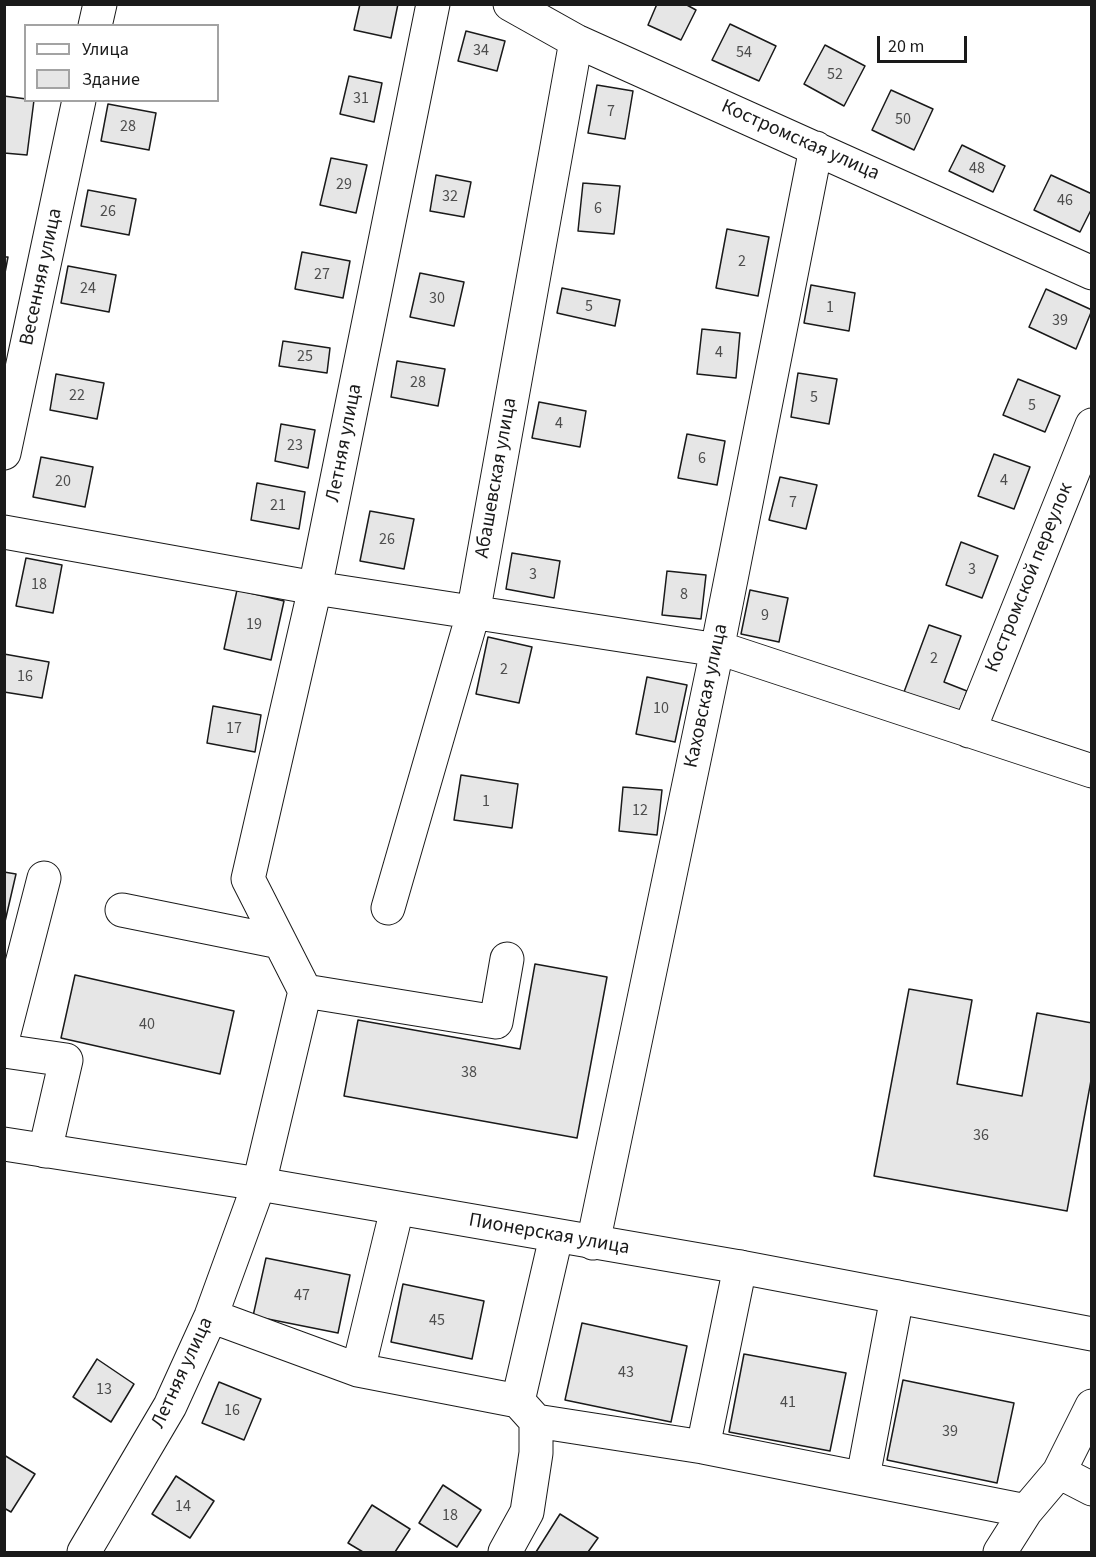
<!DOCTYPE html>
<meta charset="utf-8">
<style>
body{margin:0}
#map{position:relative;width:1096px;height:1557px;overflow:hidden;background:#fff;font-family:"Source Sans 3",sans-serif}
canvas{display:block}
.frame{position:absolute;inset:0;border:6px solid #1a1a1a;pointer-events:none}
.legend{position:absolute;left:24px;top:24px;width:195px;height:78px;box-sizing:border-box;background:#fff;border:2px solid #a3a3a3;margin:0;padding:8px 10px;list-style:none;font-size:18px;color:#1a1a1a}
.legend li{display:flex;align-items:center;gap:12px;height:30px}
.legend b{width:30px;border:2px solid #a3a3a3}
.scale{position:absolute;left:877px;top:36px;width:90px;height:27px;box-sizing:border-box;border:3px solid #1a1a1a;border-top:0;padding-left:8px;font-size:18px;line-height:21px;white-space:nowrap;color:#1a1a1a;-webkit-text-stroke:4px #fff;paint-order:stroke}
</style>
<div id="map">
<canvas width="1096" height="1557"></canvas>
<div class="frame"></div>
<ul class="legend">
<li><b style="height:8px;background:#fff"></b>Улица</li>
<li><b style="height:16px;background:#e6e6e6"></b>Здание</li>
</ul>
<div class="scale">20 m</div>
</div>
<script>
const ctx = document.querySelector('canvas').getContext('2d');
ctx.lineJoin = 'round';
function fillPath(path, color) {
  ctx.fillStyle = color;
  ctx.fill(path, 'evenodd');
}
function toPath(rows) {
  const path = new Path2D();
  for (const r of rows) {
    path.moveTo(r[0], r[1]);
    for (let i = 2; i < r.length; i += 2) path.lineTo(r[i], r[i + 1]);
  }
  return path;
}
function trace(path, color, width, dash) {
  ctx.strokeStyle = color;
  ctx.lineWidth = width;
  ctx.lineCap = dash ? 'butt' : 'round';
  ctx.setLineDash(dash || []);
  ctx.stroke(path);
}
function drawText(font, color, halo, rows, align = 'center') {
  ctx.font = font + ' "Source Sans 3",sans-serif';
  ctx.lineWidth = 4.5;
  ctx.setLineDash([]);
  ctx.textBaseline = 'middle';
  ctx.strokeStyle = halo;
  ctx.fillStyle = color;
  for (const [text, x, y, turn = 0] of rows) {
    ctx.save();
    ctx.translate(x, y);
    ctx.rotate((+turn || 0) * Math.PI / 180);
    ctx.textAlign = isNaN(turn) ? turn : align;
    if (halo) ctx.strokeText(text, 0, 0);
    ctx.fillText(text, 0, 0);
    ctx.restore();
  }
}
const building = toPath([
 [360,4,398,4,391,38,354,30,360,4],
 [657,4,685,4,696,10,681,40,648,25,657,4],
 [730,24,776,46,759,81,712,60,730,24],
 [466,31,505,41,497,71,458,61,466,31],
 [825,45,865,66,844,106,804,84,825,45],
 [349,76,382,83,374,122,340,114,349,76],
 [597,85,633,91,625,139,588,133,597,85],
 [891,90,933,109,914,150,872,130,891,90],
 [4,96,34,100,27,155,4,153,4,96],
 [108,104,156,113,149,150,101,141,108,104],
 [962,145,1005,166,993,192,949,171,962,145],
 [331,158,367,165,356,213,320,205,331,158],
 [436,175,471,182,464,217,430,211,436,175],
 [1051,175,1092,194,1092,208,1080,232,1034,210,1051,175],
 [583,183,620,186,614,234,578,231,583,183],
 [88,190,136,199,129,235,81,226,88,190],
 [727,229,769,237,758,296,716,288,727,229],
 [302,252,350,261,343,298,295,289,302,252],
 [4,257,8,257,4,278,4,257],
 [68,266,116,275,109,312,61,303,68,266],
 [420,273,464,282,454,326,410,317,420,273],
 [811,285,855,293,849,331,804,323,811,285],
 [562,288,620,300,615,326,557,313,562,288],
 [1046,289,1092,310,1076,349,1029,327,1046,289],
 [702,329,740,333,736,378,697,374,702,329],
 [283,341,330,348,327,373,279,366,283,341],
 [397,361,445,369,438,406,391,397,397,361],
 [798,373,837,379,829,424,791,417,798,373],
 [56,374,104,383,97,419,50,410,56,374],
 [1018,379,1060,396,1045,432,1003,415,1018,379],
 [539,402,586,411,580,447,532,438,539,402],
 [281,424,315,430,308,468,275,461,281,424],
 [687,434,725,441,717,485,678,478,687,434],
 [994,454,1030,467,1014,509,978,496,994,454],
 [41,457,93,467,85,507,33,497,41,457],
 [780,477,817,485,806,529,769,520,780,477],
 [257,483,305,492,299,529,251,520,257,483],
 [370,511,414,519,404,569,360,561,370,511],
 [961,542,998,556,982,598,946,585,961,542],
 [512,553,560,561,554,598,506,589,512,553],
 [26,558,62,565,53,613,16,606,26,558],
 [667,571,706,575,701,619,662,615,667,571],
 [237,590,284,601,271,660,224,649,237,590],
 [750,590,788,598,779,642,741,634,750,590],
 [929,625,961,636,944,682,967,691,959,712,904,692,929,625],
 [488,637,532,647,519,703,476,694,488,637],
 [4,654,49,662,42,698,4,692,4,654],
 [647,677,687,685,675,742,636,734,647,677],
 [213,706,261,715,255,752,207,743,213,706],
 [461,775,518,784,512,828,454,820,461,775],
 [623,787,662,790,657,835,619,831,623,787],
 [4,872,16,874,4,926,4,872],
 [535,964,607,977,577,1138,344,1096,358,1020,520,1049,535,964],
 [75,975,234,1011,220,1074,61,1038,75,975],
 [909,989,972,1000,957,1084,1022,1096,1037,1013,1092,1023,1092,1075,1067,1211,874,1176,909,989],
 [266,1258,350,1275,338,1333,253,1316,266,1258],
 [403,1284,484,1301,472,1359,391,1342,403,1284],
 [582,1323,687,1346,671,1422,565,1400,582,1323],
 [744,1354,846,1373,830,1451,729,1432,744,1354],
 [97,1359,134,1384,111,1422,73,1397,97,1359],
 [903,1380,1014,1403,997,1483,887,1460,903,1380],
 [219,1382,261,1399,244,1440,202,1423,219,1382],
 [4,1455,35,1474,11,1512,4,1508,4,1455],
 [176,1476,214,1501,190,1538,152,1514,176,1476],
 [443,1485,481,1510,457,1547,419,1523,443,1485],
 [372,1505,410,1529,395,1552,363,1552,348,1543,372,1505],
 [560,1514,598,1538,588,1552,536,1552,560,1514]
]);
const minor = toPath([
 [510,4,576,41,1092,273],
 [95,26,100,4],
 [4,453,79,100],
 [4,532,315,588,731,652,1092,771],
 [969,731,1092,425],
 [388,908,473,614,576,41],
 [122,910,280,942],
 [305,991,496,1022,507,959],
 [4,1033,44,878],
 [4,1051,66,1060,45,1151],
 [593,1243,717,650,816,148],
 [211,1316,358,1370,518,1401],
 [358,1370,397,1209],
 [536,1421,703,1447,1026,1511],
 [703,1447,740,1267],
 [1059,1472,1092,1489],
 [863,1477,897,1297],
 [84,1552,170,1406,211,1316,259,1184,305,991,248,879,315,588,433,4],
 [505,1552,527,1512,536,1453,536,1421,518,1401,556,1237],
 [1000,1552,1026,1511,1059,1472,1092,1406]
]);
const major = toPath([
 [4,1144,259,1184,740,1267,1092,1334]
]);
const numberNames = [
 ["34",481,51],
 ["54",744,53],
 ["52",835,75],
 ["31",361,99],
 ["7",611,112],
 ["50",903,120],
 ["28",128,127],
 ["48",977,169],
 ["29",344,185],
 ["32",450,197],
 ["46",1065,201],
 ["6",598,209],
 ["26",108,212],
 ["2",742,262],
 ["27",322,275],
 ["24",88,289],
 ["30",437,299],
 ["5",589,307],
 ["1",830,308],
 ["39",1060,321],
 ["4",719,353],
 ["25",305,357],
 ["28",418,383],
 ["22",77,396],
 ["5",814,398],
 ["5",1032,406],
 ["4",559,424],
 ["23",295,446],
 ["6",702,459],
 ["4",1004,481],
 ["20",63,482],
 ["7",793,503],
 ["21",278,506],
 ["26",387,540],
 ["3",972,570],
 ["3",533,575],
 ["18",39,585],
 ["8",684,595],
 ["9",765,616],
 ["19",254,625],
 ["2",934,659],
 ["2",504,670],
 ["16",25,677],
 ["10",661,709],
 ["17",234,729],
 ["1",486,802],
 ["12",640,811],
 ["40",147,1025],
 ["38",469,1073],
 ["36",981,1136],
 ["47",302,1296],
 ["45",437,1321],
 ["43",626,1373],
 ["13",104,1390],
 ["41",788,1403],
 ["16",232,1411],
 ["39",950,1432],
 ["14",183,1507],
 ["18",450,1516]
];
const streetNames = [
 ["Костромская улица",800,141,24],
 ["Весенняя улица",42,277,-78],
 ["Летняя улица",345,443,-79],
 ["Абашевская улица",497,478,-80],
 ["Костромской переулок",1030,578,-68],
 ["Каховская улица",707,696,-78],
 ["Пионерская улица",549,1235,10],
 ["Летняя улица",183,1373,-65]
];
fillPath(building, '#e6e6e6');
trace(building, '#1a1a1a', 1.5);
trace(minor, '#1a1a1a', 35);
trace(major, '#1a1a1a', 35);
trace(minor, '#fff', 33);
trace(major, '#fff', 33);
drawText('16px', '#4d4d4d', null, numberNames);
drawText('20px', '#1a1a1a', '#fff', streetNames);
</script>
